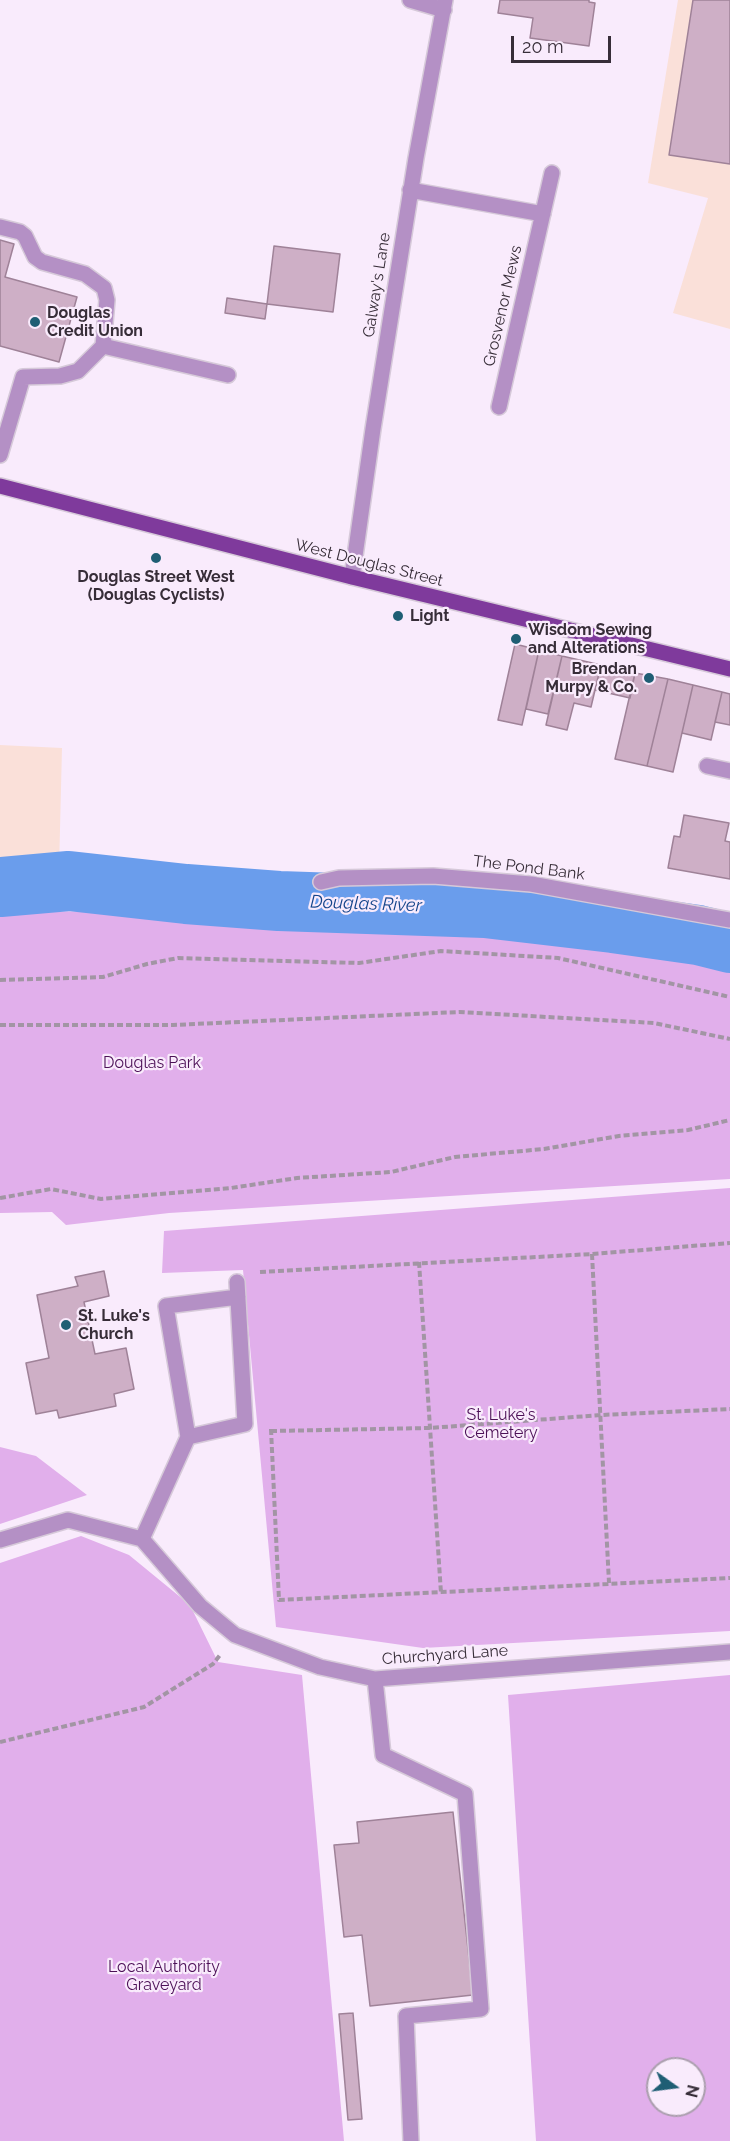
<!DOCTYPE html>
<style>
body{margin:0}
#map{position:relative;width:730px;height:2141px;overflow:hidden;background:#f9ebfc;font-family:Raleway,sans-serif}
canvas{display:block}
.north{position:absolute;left:646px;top:2057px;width:60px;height:60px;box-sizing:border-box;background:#f9ebfc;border:2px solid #ab9fae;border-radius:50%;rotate:104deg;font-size:16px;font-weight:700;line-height:24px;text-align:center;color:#372d38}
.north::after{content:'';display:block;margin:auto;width:21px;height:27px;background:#1f5e74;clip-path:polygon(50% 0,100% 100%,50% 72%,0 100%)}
.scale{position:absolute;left:511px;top:36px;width:100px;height:27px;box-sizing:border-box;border:3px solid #372d38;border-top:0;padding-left:8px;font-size:18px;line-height:21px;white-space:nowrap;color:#372d38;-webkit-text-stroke:4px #f9ebfc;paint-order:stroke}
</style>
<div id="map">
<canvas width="730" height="2141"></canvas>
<div class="north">N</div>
<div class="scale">20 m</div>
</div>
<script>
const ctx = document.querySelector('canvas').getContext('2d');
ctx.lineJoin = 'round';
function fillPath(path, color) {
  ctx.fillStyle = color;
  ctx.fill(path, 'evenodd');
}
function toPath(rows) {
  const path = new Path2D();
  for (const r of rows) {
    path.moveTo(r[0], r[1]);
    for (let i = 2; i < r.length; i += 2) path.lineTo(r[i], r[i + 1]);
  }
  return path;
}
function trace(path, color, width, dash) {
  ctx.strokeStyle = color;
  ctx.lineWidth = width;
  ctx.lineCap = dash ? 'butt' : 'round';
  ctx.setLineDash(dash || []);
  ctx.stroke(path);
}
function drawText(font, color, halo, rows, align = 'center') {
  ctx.font = font + ' Raleway,sans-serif';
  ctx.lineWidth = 4.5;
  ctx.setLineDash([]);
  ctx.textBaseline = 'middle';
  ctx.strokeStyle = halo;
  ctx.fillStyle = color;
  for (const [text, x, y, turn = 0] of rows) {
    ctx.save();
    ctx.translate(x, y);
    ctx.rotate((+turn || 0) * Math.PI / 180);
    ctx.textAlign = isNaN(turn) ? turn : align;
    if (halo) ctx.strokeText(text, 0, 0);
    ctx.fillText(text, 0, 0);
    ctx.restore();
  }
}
const commercial = toPath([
 [678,0,730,0,730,329,673,313,708,198,648,183],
 [0,745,62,748,59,870,35,879,0,880]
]);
const green = toPath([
 [0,911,548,914,730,939,730,1179,169,1213,66,1225,52,1212,0,1213],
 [730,1188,730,1631,423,1648,276,1627,243,1270,162,1273,164,1231],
 [0,1447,36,1456,87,1495,0,1524],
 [81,1536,129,1555,190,1605,218,1662,302,1675,344,2141,0,2141,0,1563],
 [730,1675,730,2141,536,2141,508,1695],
 [658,2069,694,2069,694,2105,658,2105]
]);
const river = toPath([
 [0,887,69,881,186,894,279,901,485,908,613,923,698,935,730,943]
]);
const building = toPath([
 [500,0,589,0,589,2,595,3,589,46,530,38,533,18,498,13,500,0],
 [693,0,730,0,730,164,669,155,693,0],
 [0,240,14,244,5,277,77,297,59,362,0,346,0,240],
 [274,246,340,254,333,312,267,304,274,246],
 [227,298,267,304,265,319,225,313,227,298],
 [515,644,539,650,522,725,498,720,515,644],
 [539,650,562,656,548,714,526,709,539,650],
 [562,656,601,665,591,707,574,703,567,730,546,725,562,656],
 [601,665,635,673,630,698,595,690,601,665],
 [635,673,668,679,647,766,615,759,635,673],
 [668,679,693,685,673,772,647,766,668,679],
 [693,685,722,692,711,740,682,733,693,685],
 [722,692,730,694,730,725,715,722,722,692],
 [684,815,729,823,725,841,730,842,730,879,668,868,674,836,680,837,684,815],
 [104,1271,109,1296,84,1302,95,1354,126,1348,134,1389,114,1394,116,1406,59,1418,57,1410,36,1414,26,1363,49,1358,37,1295,78,1286,75,1277,104,1271],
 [453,1812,473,1995,370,2006,362,1935,344,1937,334,1845,359,1843,357,1822,453,1812],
 [353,2013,362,2119,348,2120,339,2014,353,2013]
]);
const path = toPath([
 [0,980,103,977,147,964,178,958,359,963,441,951,558,958,730,997],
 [0,1025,173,1025,459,1012,654,1023,730,1039],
 [0,1198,51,1189,101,1199,231,1188,297,1178,391,1172,455,1157,544,1149,619,1136,688,1130,730,1120],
 [592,1254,609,1583],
 [419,1262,441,1593],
 [260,1272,592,1254,730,1243],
 [271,1429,279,1600,730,1578],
 [271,1431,430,1428,601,1415,730,1409],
 [0,1742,144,1707,213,1664,220,1655]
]);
const minor = toPath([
 [410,0,444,10],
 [410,190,543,214],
 [0,227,20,232,25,236,35,257,42,262,85,274,104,288,107,300,103,346],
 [499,407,552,173],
 [0,455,23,377,60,376,78,371,103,346,228,375],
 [352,577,373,429,416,158,445,0],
 [707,766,730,771],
 [321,882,339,878,433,876,531,884,730,920],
 [188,1437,166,1306,238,1297],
 [142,1539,188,1437,245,1424,237,1282],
 [0,1540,68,1520,142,1539,200,1606,235,1635,320,1667,375,1679,730,1652],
 [375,1679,383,1755,465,1794,481,2009,406,2016,411,2141]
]);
const major = toPath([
 [0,486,352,577,730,669]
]);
const markers = [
 [35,322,6,"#1f5e74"],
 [156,558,6,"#1f5e74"],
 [398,616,6,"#1f5e74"],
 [516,639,6,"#1f5e74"],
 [649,678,6,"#1f5e74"],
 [66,1325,6,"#1f5e74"]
];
const streetNames = [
 ["Galway's Lane",377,285,-81],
 ["Grosvenor Mews",503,306,-77],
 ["West Douglas Street",369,563,14],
 ["The Pond Bank",529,868,7],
 ["Churchyard Lane",445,1655,-4]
];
const poiNames = [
 ["Douglas",47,313],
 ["Credit Union",47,331],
 ["Douglas Street West",156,577,"center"],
 ["(Douglas Cyclists)",156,595,"center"],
 ["Light",410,616],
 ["Wisdom Sewing",528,630],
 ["and Alterations",528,648],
 ["Brendan",637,669,"right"],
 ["Murpy & Co.",637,687,"right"],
 ["St. Luke's",78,1316],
 ["Church",78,1334]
];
const parkNames = [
 ["Douglas Park",152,1063],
 ["St. Luke's",501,1415],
 ["Cemetery",501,1433],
 ["Local Authority",164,1967],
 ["Graveyard",164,1985]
];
const waterNames = [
 ["Douglas River",366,904,2]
];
fillPath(commercial, '#fae0d9');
fillPath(green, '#e1afeb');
trace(river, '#6a9dec', 60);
fillPath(building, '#ceafc6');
trace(building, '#9f8298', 1.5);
trace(minor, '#d6c9d9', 18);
trace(major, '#d6c9d9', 18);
trace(path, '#a295a4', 4, [6, 3]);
trace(minor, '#b490c5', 15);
trace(major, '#7f3a9c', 15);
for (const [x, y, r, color] of markers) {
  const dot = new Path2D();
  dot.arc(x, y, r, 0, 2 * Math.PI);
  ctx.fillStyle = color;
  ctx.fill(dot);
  trace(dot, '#f9ebfc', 2);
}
drawText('16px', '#372d38', '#f9ebfc', streetNames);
drawText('bold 16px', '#372d38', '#f9ebfc', poiNames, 'left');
drawText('16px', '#4c1057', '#f9ebfc', parkNames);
drawText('italic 18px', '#15458b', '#f9ebfc', waterNames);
</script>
